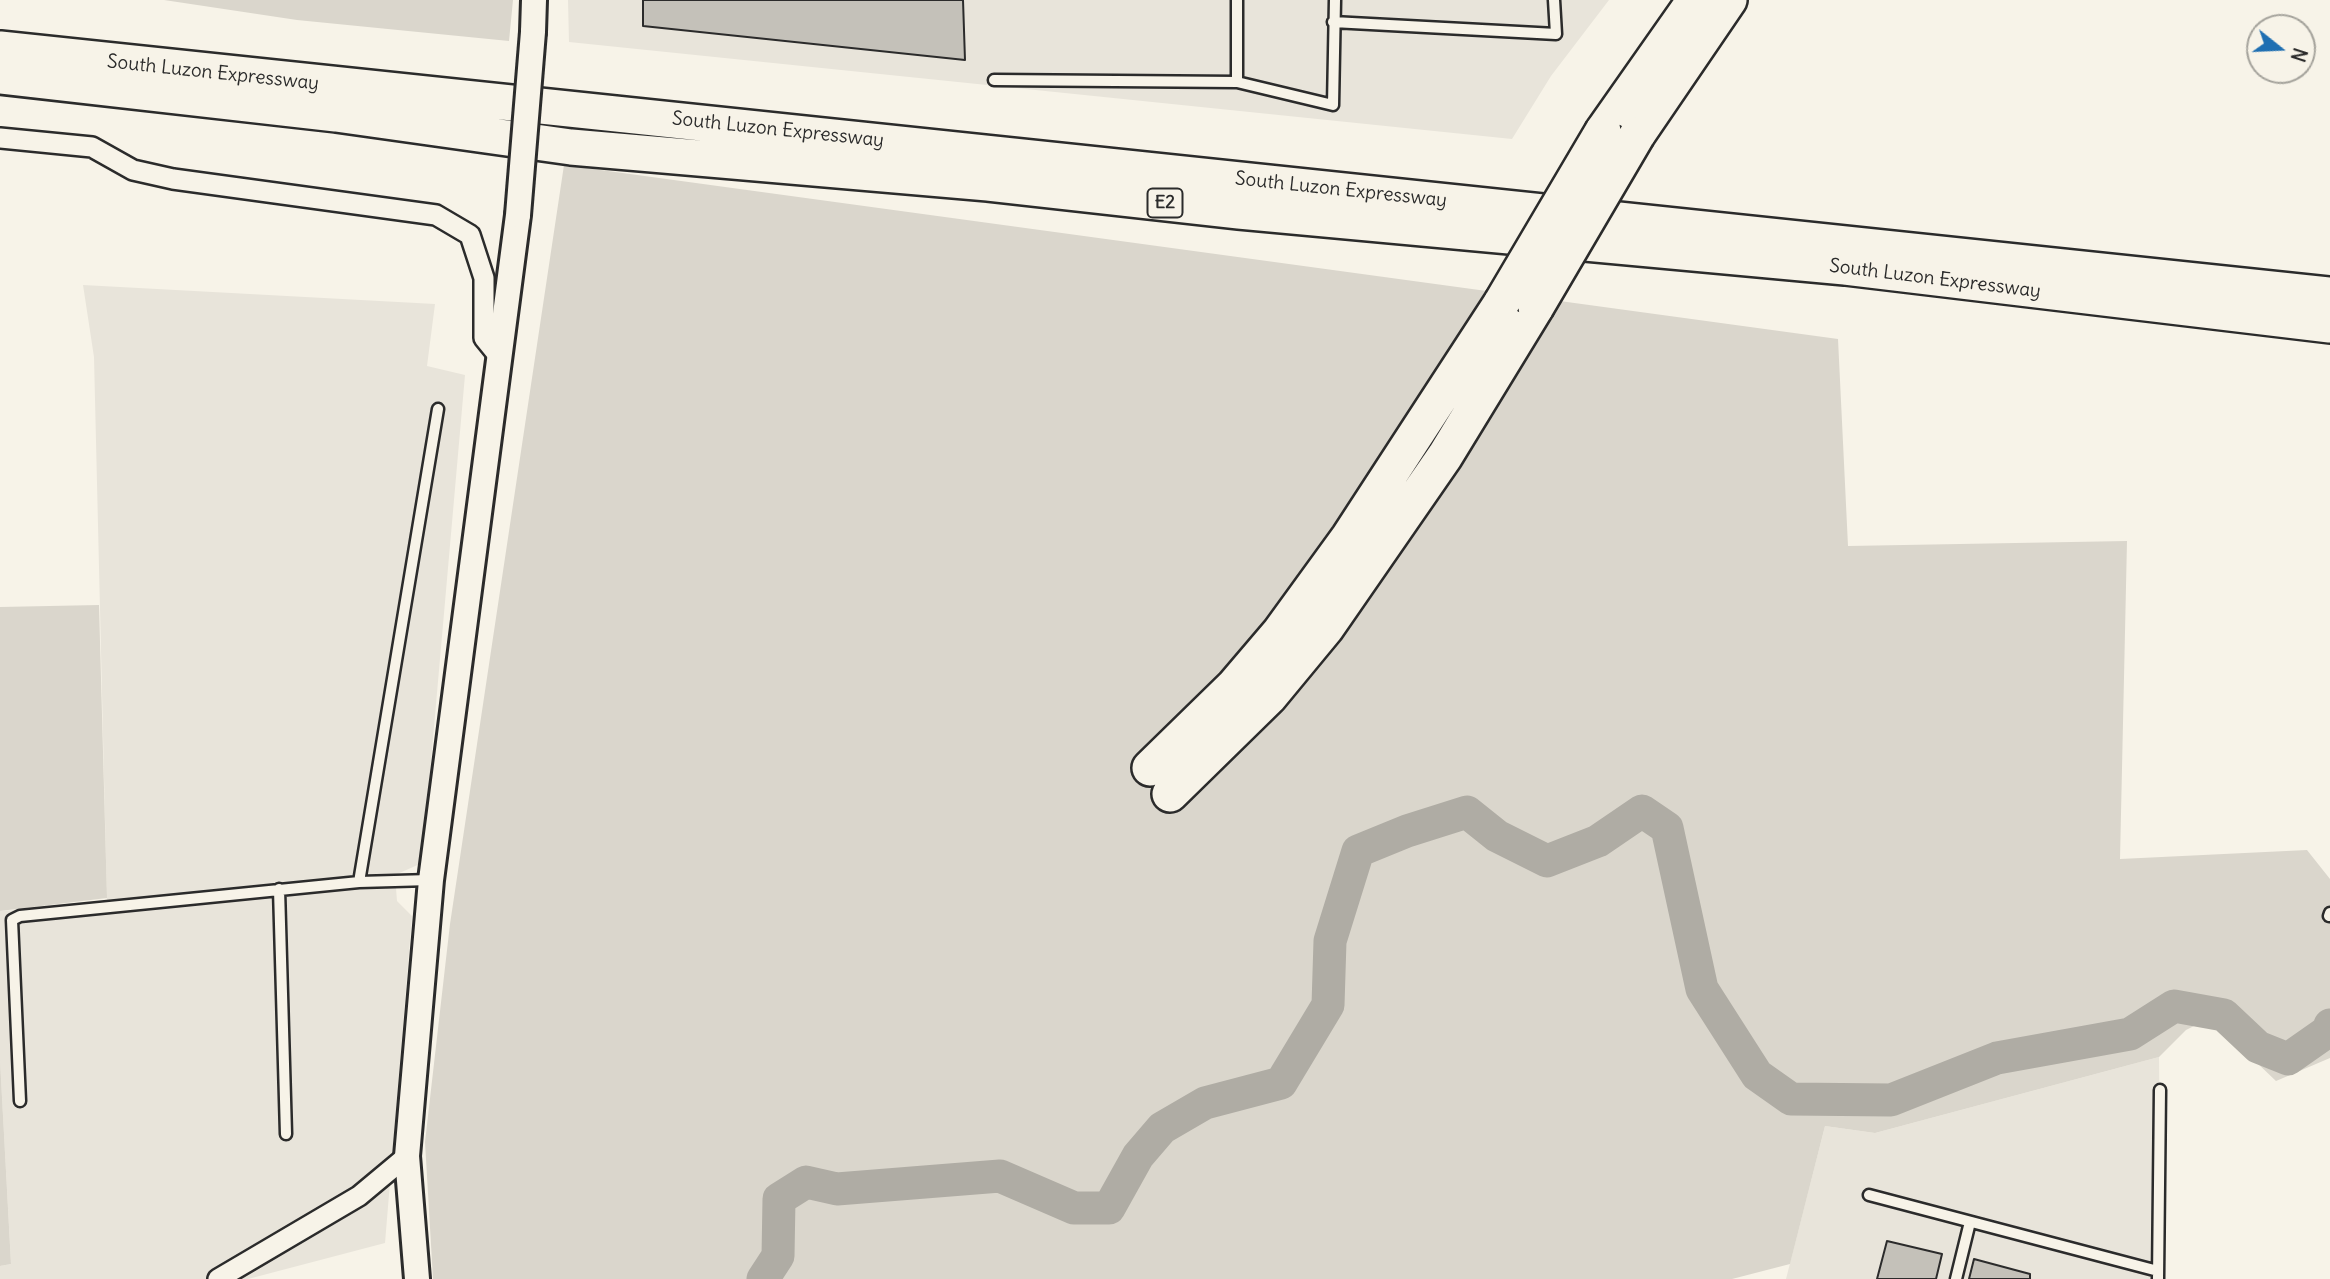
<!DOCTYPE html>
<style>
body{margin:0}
#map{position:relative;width:2330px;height:1279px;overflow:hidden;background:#f7f3e8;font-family:Delius,sans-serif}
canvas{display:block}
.north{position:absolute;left:2246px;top:14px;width:70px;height:70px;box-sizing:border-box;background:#f7f3e8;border:2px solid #a5a39c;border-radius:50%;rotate:108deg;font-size:19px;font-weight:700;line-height:28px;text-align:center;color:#2b2b2b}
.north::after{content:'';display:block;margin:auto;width:24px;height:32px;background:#1f6fb2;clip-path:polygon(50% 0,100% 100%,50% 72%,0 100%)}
</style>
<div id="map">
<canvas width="2330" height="1279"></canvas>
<div class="north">N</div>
</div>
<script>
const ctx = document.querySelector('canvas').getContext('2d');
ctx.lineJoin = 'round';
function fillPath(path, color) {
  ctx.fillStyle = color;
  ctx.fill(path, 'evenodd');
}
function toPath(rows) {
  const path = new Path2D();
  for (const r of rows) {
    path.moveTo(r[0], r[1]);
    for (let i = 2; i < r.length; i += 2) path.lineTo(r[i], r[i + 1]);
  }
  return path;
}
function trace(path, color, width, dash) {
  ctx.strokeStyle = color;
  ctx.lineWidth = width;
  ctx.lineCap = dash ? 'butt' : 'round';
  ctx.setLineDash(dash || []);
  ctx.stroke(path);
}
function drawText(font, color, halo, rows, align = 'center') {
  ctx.font = font + ' Delius,sans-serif';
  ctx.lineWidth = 5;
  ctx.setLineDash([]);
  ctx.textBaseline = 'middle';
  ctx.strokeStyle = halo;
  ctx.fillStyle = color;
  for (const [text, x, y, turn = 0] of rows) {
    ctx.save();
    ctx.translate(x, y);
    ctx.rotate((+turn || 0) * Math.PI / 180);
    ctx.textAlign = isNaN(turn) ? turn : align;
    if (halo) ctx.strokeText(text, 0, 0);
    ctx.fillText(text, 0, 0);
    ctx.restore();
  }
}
const built = toPath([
 [568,0,1609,0,1551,76,1512,139,569,42],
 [83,285,435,304,427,366,465,375,422,863,395,875,397,901,412,916,385,1243,248,1279,0,1279,0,1266,11,1264,0,1060,0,911,107,903,94,357],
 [2159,1057,2161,1279,1786,1279,1825,1126,1875,1133]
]);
const green = toPath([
 [164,0,513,0,509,41,297,20],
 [564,165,1838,339,1848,546,2127,541,2120,859,2307,850,2330,879,2330,1058,2276,1081,2210,1018,2186,1030,2159,1057,1875,1133,1825,1126,1790,1264,1732,1279,433,1279,425,1142,450,924],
 [99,605,107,898,0,911,0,607],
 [0,1060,11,1264,0,1266]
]);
const river = toPath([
 [763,1279,778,1256,779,1199,806,1182,837,1189,1000,1176,1074,1208,1109,1208,1138,1156,1162,1128,1205,1103,1281,1083,1328,1005,1330,941,1358,851,1407,831,1467,812,1497,836,1547,861,1598,841,1642,811,1667,828,1702,989,1757,1075,1791,1099,1891,1100,1997,1058,2130,1034,2174,1006,2224,1015,2258,1047,2288,1059,2328,1031,2330,1025]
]);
const building = toPath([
 [643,0,963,0,965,60,643,26,643,0],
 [1887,1241,1942,1254,1936,1279,1877,1279,1887,1241],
 [1974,1259,2030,1274,2030,1279,1969,1279,1974,1259]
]);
const service = toPath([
 [1333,22,1556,34,1554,0],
 [994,80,1237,82,1333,105,1335,0],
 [1237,82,1237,0],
 [359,882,438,409],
 [279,889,286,1134],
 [2329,916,2330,913],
 [20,1101,12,920,20,916,359,882,430,880],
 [1869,1195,2158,1271],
 [1956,1279,1970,1222],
 [2158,1279,2160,1090]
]);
const minor = toPath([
 [0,138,92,147,133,170,173,179,436,215,470,235,484,278,484,338,497,354],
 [218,1279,359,1196,407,1156]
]);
const tertiary = toPath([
 [533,32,534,0],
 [417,1279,407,1156,431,880,518,215]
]);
const motorway = toPath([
 [0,49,2330,295],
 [0,76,336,114,571,147,988,183,1239,211,1845,267,2330,325],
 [1603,131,1695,0],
 [1637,135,1729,0],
 [1150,768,1234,686,1280,632,1349,537,1502,302],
 [1170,794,1269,697,1326,628,1445,456,1536,307]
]);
const tertiaryBridge = toPath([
 [518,215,533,32]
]);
const motorwayBridge = toPath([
 [1502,302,1603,131],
 [1536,307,1637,135]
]);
const shields = [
 [1165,203,35]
];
const shieldNames = [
 ["E2",1165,203]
];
const streetNames = [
 ["South Luzon Expressway",213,73,6],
 ["South Luzon Expressway",778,130,6],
 ["South Luzon Expressway",1341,190,6],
 ["South Luzon Expressway",1935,279,7]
];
fillPath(built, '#e8e4da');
fillPath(green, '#dad6cc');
trace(river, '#afaca4', 33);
fillPath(building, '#c4c1b9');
trace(building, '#2b2b2b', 2);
trace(service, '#2b2b2b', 15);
trace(minor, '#2b2b2b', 24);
trace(tertiary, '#2b2b2b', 30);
trace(motorway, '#2b2b2b', 40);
trace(service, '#f7f3e8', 10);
trace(minor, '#f7f3e8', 19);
trace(tertiary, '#f7f3e8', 24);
trace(motorway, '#f7f3e8', 35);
trace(tertiaryBridge, '#2b2b2b', 30, []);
trace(motorwayBridge, '#2b2b2b', 40, []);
trace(tertiaryBridge, '#f7f3e8', 24);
trace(motorwayBridge, '#f7f3e8', 35);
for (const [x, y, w] of shields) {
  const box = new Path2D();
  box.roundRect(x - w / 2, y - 14.5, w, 29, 5);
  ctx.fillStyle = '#f7f3e8';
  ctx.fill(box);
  trace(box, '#2b2b2b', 2);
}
drawText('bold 18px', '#2b2b2b', null, shieldNames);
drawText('19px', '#2b2b2b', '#f7f3e8', streetNames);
</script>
